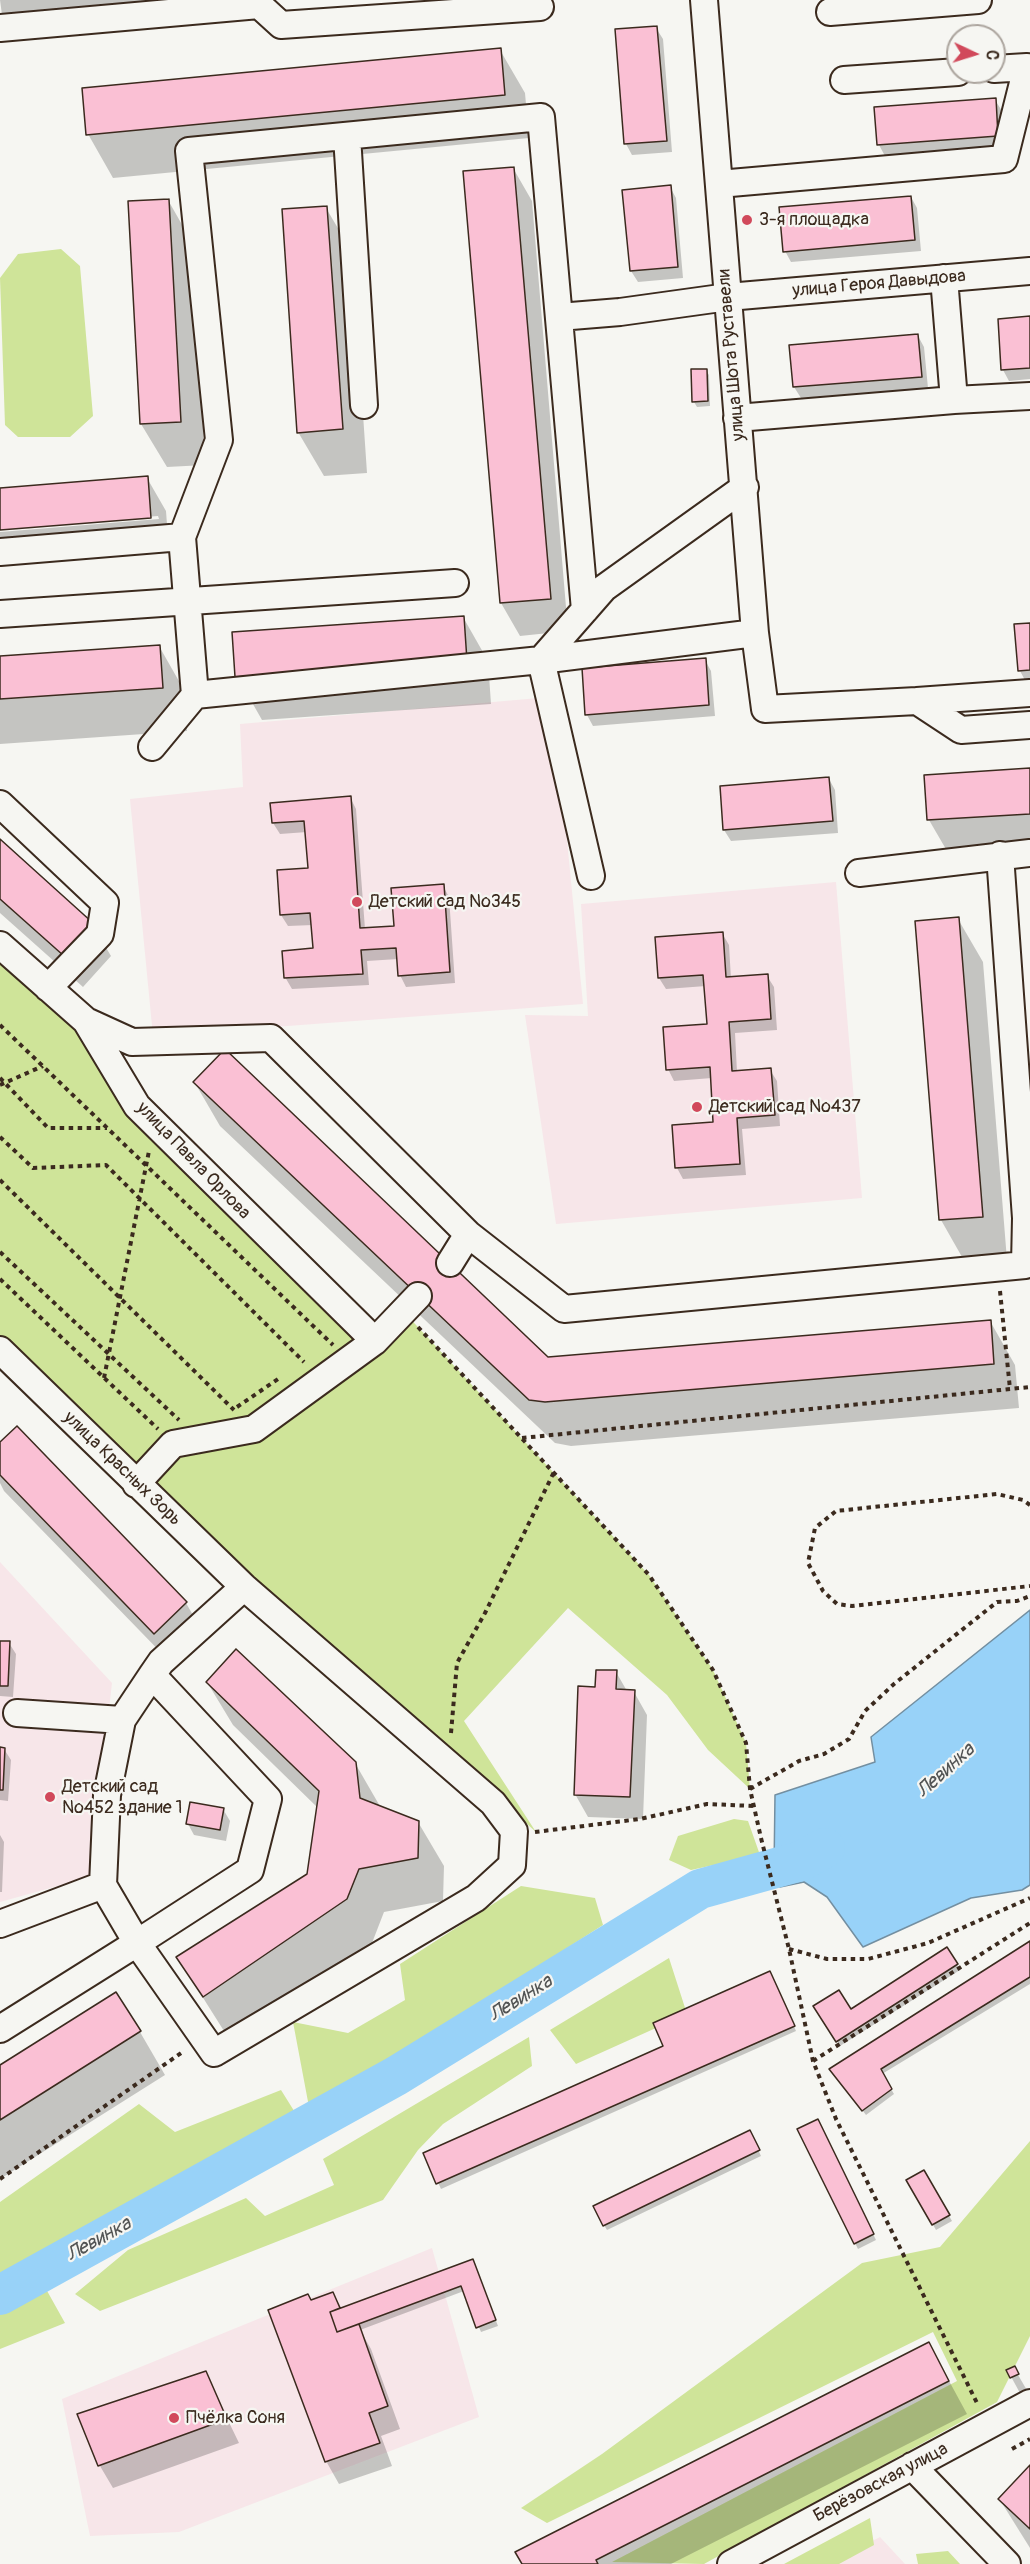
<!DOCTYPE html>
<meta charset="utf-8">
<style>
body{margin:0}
#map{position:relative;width:1030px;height:2564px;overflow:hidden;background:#f6f6f2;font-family:Pangolin,sans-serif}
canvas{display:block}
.north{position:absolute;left:946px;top:24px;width:60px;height:60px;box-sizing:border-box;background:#f6f6f2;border:2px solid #aba49d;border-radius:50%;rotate:94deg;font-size:16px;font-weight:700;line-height:24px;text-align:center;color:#3b2a1e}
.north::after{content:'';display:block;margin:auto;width:21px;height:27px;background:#d1495b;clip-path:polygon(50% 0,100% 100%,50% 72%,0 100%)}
</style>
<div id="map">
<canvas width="1030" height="2564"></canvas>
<div class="north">С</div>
</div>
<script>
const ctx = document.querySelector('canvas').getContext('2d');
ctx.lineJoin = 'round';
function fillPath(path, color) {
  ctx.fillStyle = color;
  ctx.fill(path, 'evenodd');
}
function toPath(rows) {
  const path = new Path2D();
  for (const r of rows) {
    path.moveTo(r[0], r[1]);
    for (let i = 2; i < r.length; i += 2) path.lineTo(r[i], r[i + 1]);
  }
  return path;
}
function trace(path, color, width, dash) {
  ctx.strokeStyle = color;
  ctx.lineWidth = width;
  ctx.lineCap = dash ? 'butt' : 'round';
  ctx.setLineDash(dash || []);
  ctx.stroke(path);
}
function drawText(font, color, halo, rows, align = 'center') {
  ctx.font = font + ' Pangolin,sans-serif';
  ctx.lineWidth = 4.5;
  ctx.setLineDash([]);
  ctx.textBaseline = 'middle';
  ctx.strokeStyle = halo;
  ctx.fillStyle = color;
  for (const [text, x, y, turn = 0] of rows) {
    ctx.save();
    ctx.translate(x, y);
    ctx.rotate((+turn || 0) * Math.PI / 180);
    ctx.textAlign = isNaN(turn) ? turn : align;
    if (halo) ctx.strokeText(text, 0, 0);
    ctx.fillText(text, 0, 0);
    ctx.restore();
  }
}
const built = toPath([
 [539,698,563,799,583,1004,153,1036,130,799,243,787,240,724],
 [836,882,862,1198,556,1224,525,1015,588,1016,581,904],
 [0,1562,112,1683,90,1877,0,1902],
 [432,2248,479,2417,179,2532,90,2536,62,2399],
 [880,2537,905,2564,827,2564]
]);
const green = toPath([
 [61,249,80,266,93,416,70,437,18,437,5,425,0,278,18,254],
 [0,944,86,1021,137,1106,374,1341,403,1311,649,1575,713,1670,746,1743,750,1789,708,1750,667,1695,568,1608,464,1721,536,1832,255,1580,0,1336],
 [734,1819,748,1821,760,1855,691,1870,669,1860,678,1836],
 [521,1886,595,1898,603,1925,364,2078,309,2107,293,2022,348,2033,405,2000,400,1964],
 [669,1958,687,2014,576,2064,550,2030],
 [529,2037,532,2066,443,2124,418,2150,383,2200,100,2311,75,2294,128,2250,246,2198,265,2216,334,2185,323,2159],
 [281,2090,296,2114,0,2283,0,2202,139,2104,175,2132],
 [1030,2141,1030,2336,997,2402,704,2564,612,2562,957,2381,933,2332,547,2523,521,2508,602,2454,862,2263,940,2247],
 [46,2289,65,2323,0,2349,0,2311],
 [870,2518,874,2545,839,2564,784,2564],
 [948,2551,960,2564,918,2564,916,2554]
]);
const water = toPath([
 [1030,1610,1030,1885,1022,1890,971,1898,863,1947,827,1897,804,1882,780,1887,774,1870,775,1795,875,1762,871,1737,1030,1610]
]);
const shadow = toPath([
 [0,0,177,0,2,15],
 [656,28,663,39,672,152,632,155,626,144],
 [500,50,525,93,529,138,113,178,88,134],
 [995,100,1002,111,1004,148,885,156,879,145],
 [513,168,532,201,568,631,520,636,501,603,465,173],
 [670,187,676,198,683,278,638,282,631,271,624,191],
 [911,197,917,208,921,251,791,262,785,251],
 [168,200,193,244,205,465,167,467,141,424],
 [326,208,352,252,367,473,324,476,298,432],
 [1030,318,1030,379,1009,381,1003,370],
 [918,336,924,347,928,388,801,398,794,387,791,347],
 [706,370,709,375,710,406,697,407,694,402],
 [147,478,166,511,169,551,0,564,0,532,159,519,158,516,0,529,0,489],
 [463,617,488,661,491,704,262,720,237,676],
 [1030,625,1030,682,1026,682,1020,671,1016,626],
 [159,646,184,690,187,731,0,744,0,657],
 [705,660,711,671,715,716,593,726,587,715],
 [1030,769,1030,859,954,863,929,820],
 [829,779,835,790,838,833,731,841,724,830],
 [350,797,356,809,365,929,396,927,443,886,449,897,455,983,406,987,400,975,398,959,367,961,369,985,292,989,285,977,315,950,313,925,288,926,281,915,278,872,309,870,307,832,280,834,273,823],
 [0,841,92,924,111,956,83,987,0,913],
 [958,919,983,962,1007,1260,966,1264,941,1220,917,922],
 [722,933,729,945,731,979,767,976,774,987,777,1030,735,1033,737,1072,770,1070,777,1081,780,1126,742,1129,746,1175,683,1179,677,1168,715,1123,712,1078,674,1081,668,1069,709,1026,706,986,666,989,659,978],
 [195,1083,548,1358,990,1321,1015,1365,1019,1408,571,1446,555,1443,220,1126],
 [17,1428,186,1603,205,1636,174,1666,4,1491,0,1483,0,1444],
 [0,1642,9,1643,16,1654,13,1697,0,1696],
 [616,1672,627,1691,634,1692,647,1715,643,1819,588,1817,575,1794,596,1688],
 [207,1682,355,1763,381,1808,418,1822,444,1866,443,1901,384,1912,372,1943,229,2039,178,1958,308,1875,318,1808,233,1725],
 [0,1749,4,1749,11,1760,8,1801,0,1800],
 [223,1809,230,1821,226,1841,194,1835,188,1824],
 [0,1835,4,1842,2,1892,0,1892],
 [1030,1943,1030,1984,882,2074,894,2094,866,2115,834,2074],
 [947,1949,960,1970,840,2046,815,2006,850,2011],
 [773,1978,796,2031,441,2189,425,2154,665,2047],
 [140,2032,165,2075,0,2179,0,2067],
 [820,2126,876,2240,858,2249,799,2130],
 [752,2137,761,2156,607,2230,604,2225],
 [924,2172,952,2221,936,2230,908,2180],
 [475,2266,498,2326,481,2332,464,2291,360,2330,371,2349,400,2429,381,2436,392,2466,339,2484,326,2461,311,2302,333,2294,342,2309],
 [929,2344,967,2414,671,2564,523,2564],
 [1014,2368,1028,2392,1021,2395,1008,2371],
 [205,2373,239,2443,113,2488,100,2466,79,2415],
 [1030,2468,1030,2548,1000,2500]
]);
const river = toPath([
 [0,2295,396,2076,700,1889,801,1861,825,1848]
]);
const building = toPath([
 [657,26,667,141,624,144,615,29,657,26],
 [501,48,505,95,86,135,82,88,501,48],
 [996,98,998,136,877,145,874,107,996,98],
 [514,167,551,599,500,603,463,171,514,167],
 [671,185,678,267,630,271,622,190,671,185],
 [911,196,915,240,783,252,779,207,911,196],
 [169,199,181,422,140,424,128,201,169,199],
 [327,206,343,429,297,433,282,209,327,206],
 [1030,316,1030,368,1001,370,998,319,1030,316],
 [918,334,922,377,793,387,789,345,918,334],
 [691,369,707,369,708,401,692,402,691,369],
 [148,476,151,518,0,530,0,488,148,476],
 [464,616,467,661,235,677,232,632,464,616],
 [1030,623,1030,670,1018,671,1014,624,1030,623],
 [160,645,163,688,0,699,0,656,160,645],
 [706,658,709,705,585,715,582,668,706,658],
 [1030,768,1030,814,927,820,924,775,1030,768],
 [829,777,833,821,723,830,720,786,829,777],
 [351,796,360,928,394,926,391,888,444,884,450,972,398,976,396,948,361,950,363,974,284,978,282,951,313,948,310,913,280,915,277,870,308,868,304,821,272,823,270,803,351,796],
 [0,839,93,923,64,956,0,899,0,839],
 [959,917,983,1217,939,1220,915,921,959,917],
 [723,932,726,977,768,974,771,1019,729,1022,732,1071,771,1068,775,1115,737,1118,740,1164,675,1168,672,1125,713,1122,710,1067,666,1070,663,1027,707,1024,703,975,658,978,655,937,723,932],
 [225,1049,548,1357,991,1320,994,1364,545,1402,529,1400,193,1082,225,1049],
 [17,1426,187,1602,154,1634,0,1475,0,1442,17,1426],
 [0,1641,10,1641,8,1686,0,1686,0,1641],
 [236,1649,356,1762,360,1798,419,1821,418,1858,359,1869,347,1899,203,1997,176,1957,307,1874,319,1791,206,1682,236,1649],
 [596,1670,617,1670,616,1689,635,1690,630,1797,574,1795,578,1686,595,1687,596,1670],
 [0,1747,5,1748,3,1790,0,1790,0,1747],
 [190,1802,224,1808,220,1830,186,1824,190,1802],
 [1030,1941,1030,1977,881,2069,892,2089,862,2111,829,2069,1030,1941],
 [947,1947,958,1964,836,2042,813,2006,839,1990,851,2009,947,1947],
 [770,1971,795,2026,436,2184,423,2153,663,2046,653,2023,770,1971],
 [116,1992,141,2031,0,2120,0,2065,116,1992],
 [818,2119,874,2234,854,2244,797,2129,818,2119],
 [750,2130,760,2150,603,2226,593,2206,750,2130],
 [924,2170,950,2215,932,2225,906,2180,924,2170],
 [473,2259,496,2320,476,2328,461,2286,337,2332,330,2312,473,2259],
 [333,2292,340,2308,330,2312,337,2332,359,2324,388,2406,369,2413,380,2443,325,2462,268,2310,308,2294,311,2300,333,2292],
 [929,2342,949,2381,596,2560,598,2564,522,2564,515,2552,929,2342],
 [1015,2366,1019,2374,1010,2378,1006,2370,1015,2366],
 [206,2371,227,2419,98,2466,77,2414,206,2371],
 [1030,2465,1030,2529,998,2499,1030,2465]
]);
const path = toPath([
 [0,1025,333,1345],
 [0,1078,48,1128,107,1128],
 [0,1085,43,1066],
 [0,1137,33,1168,106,1165,304,1362],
 [0,1180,234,1410],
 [0,1252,179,1420],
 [0,1279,158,1429],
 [1000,1291,1010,1389],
 [418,1327,649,1575,713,1670,746,1743,750,1789,761,1838,789,1949,813,2061,836,2119,978,2405],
 [104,1378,149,1151],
 [237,1407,278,1379],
 [522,1438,1030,1387],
 [1030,1505,1023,1500,997,1494,836,1511,815,1528,808,1563,823,1591,837,1604,852,1606,1030,1586],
 [451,1733,457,1663,485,1613,554,1472],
 [750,1789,799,1761,824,1754,849,1739,865,1711,894,1684,997,1602,1017,1601,1030,1596],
 [535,1832,640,1819,707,1804,754,1806],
 [789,1949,827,1959,868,1959,928,1943,1030,1898],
 [813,2061,1030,1923],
 [0,2179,184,2051],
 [1012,2449,1030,2439]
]);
const minor = toPath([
 [704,0,755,633,765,709,917,701,961,730,1030,725],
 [259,5,281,25,540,7],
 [830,12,978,0],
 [0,28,259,5,259,0],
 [844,80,958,72],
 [347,136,364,405],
 [719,184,1004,159,1027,67,994,69],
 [944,278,954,400,1030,396],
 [559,317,620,312,728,297,1030,271],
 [737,418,954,400],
 [182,537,219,440,189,151,541,117,585,610],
 [0,552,182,537,195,695],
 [0,614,455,583],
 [917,701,1030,693],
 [152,747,195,695,541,660,604,588,745,487],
 [0,804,105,903,100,934,48,988],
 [859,873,1030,853],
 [591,876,541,660,755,633],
 [0,945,86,1021,137,1106,375,1341],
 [86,1021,132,1042,271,1038,468,1234],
 [450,1263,468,1234,564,1309,1025,1265,1026,1218,1000,855],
 [0,1350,244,1587,493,1803,514,1831,512,1865,476,1898,214,2053,137,1943,0,2029],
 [136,1484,173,1444,254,1429,375,1341,418,1296],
 [152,1675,268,1799,250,1870,137,1943,103,1885,107,1795,122,1720,152,1675,161,1662,244,1587],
 [17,1713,122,1720],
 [0,1924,103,1885],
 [912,2466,1007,2564],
 [731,2564,1030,2403]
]);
const markers = [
 [747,220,6,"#d1495b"],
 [357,902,6,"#d1495b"],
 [697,1107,6,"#d1495b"],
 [50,1797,6,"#d1495b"],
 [174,2418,6,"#d1495b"]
];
const poiNames = [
 ["3-я площадка",759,220],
 ["Детский сад №345",369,902],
 ["Детский сад №437",709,1107],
 ["Детский сад",62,1787],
 ["№452 здание 1",62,1808],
 ["Пчёлка Соня",186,2418]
];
const streetNames = [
 ["улица Героя Давыдова",879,284,-5],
 ["улица Шота Руставели",732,355,-95],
 ["улица Павла Орлова",193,1161,46],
 ["улица Красных Зорь",122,1469,44],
 ["Берёзовская улица",881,2483,-28]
];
const waterNames = [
 ["Левинка",946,1771,-42],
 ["Левинка",521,1999,-32],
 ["Левинка",99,2240,-29]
];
fillPath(built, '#f7e6e9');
fillPath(green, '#cfe499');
fillPath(water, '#98d2f8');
trace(water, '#738fa1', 1.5);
fillPath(shadow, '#0003');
trace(river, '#98d2f8', 40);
fillPath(building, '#fac0d4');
trace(building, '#3b2a1e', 1.5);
trace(minor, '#3b2a1e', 30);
trace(path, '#3b2a1e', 4, [4.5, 4.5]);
trace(minor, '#f6f6f2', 26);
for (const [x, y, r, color] of markers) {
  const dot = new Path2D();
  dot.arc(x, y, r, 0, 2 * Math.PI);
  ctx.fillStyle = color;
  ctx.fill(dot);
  trace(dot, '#f6f6f2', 2);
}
drawText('18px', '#3b2a1e', '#f6f6f2', poiNames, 'left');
drawText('18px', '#3b2a1e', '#f6f6f2', streetNames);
drawText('italic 20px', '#525454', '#f6f6f2', waterNames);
</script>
